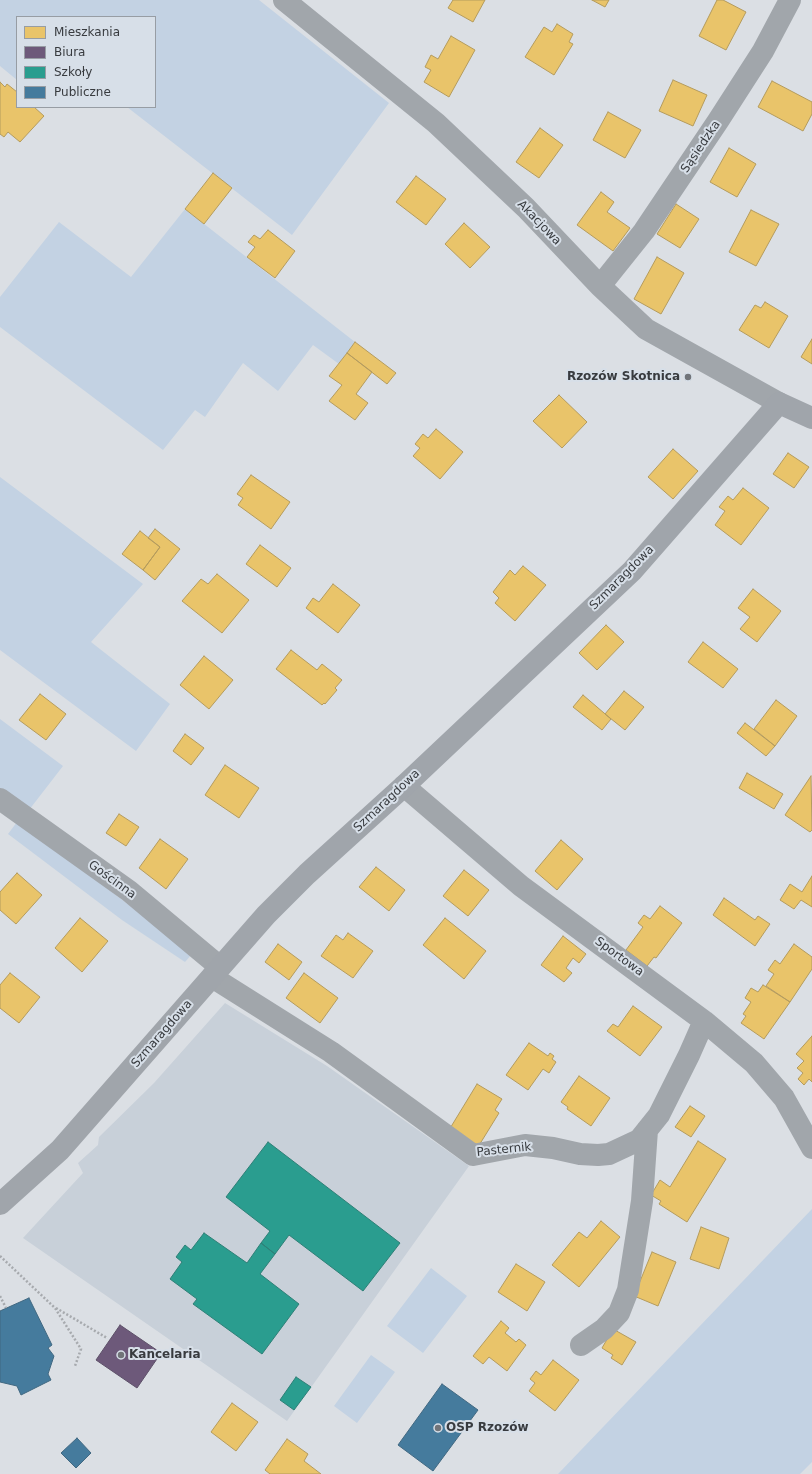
<!DOCTYPE html>
<meta charset="utf-8">
<style>
body{margin:0}
#map{position:relative;width:812px;height:1474px;overflow:hidden;background:#dbdfe4;font-family:"DejaVu Sans",sans-serif}
canvas{display:block}
.legend{position:absolute;left:16px;top:16px;width:140px;height:92px;box-sizing:border-box;background:#d7dfe8;border:1px solid #979da4;margin:0;padding:5px 7px;list-style:none;font-size:12px;color:#383b3f}
.legend li{display:flex;align-items:center;gap:8px;height:20px}
.legend b{width:20px;border:1px solid #979da4}
</style>
<div id="map">
<canvas width="812" height="1474"></canvas>
<ul class="legend">
<li><b style="height:11px;background:#e9c46a"></b>Mieszkania</li>
<li><b style="height:11px;background:#6d597a"></b>Biura</li>
<li><b style="height:11px;background:#2a9d8f"></b>Szkoły</li>
<li><b style="height:11px;background:#457b9d"></b>Publiczne</li>
</ul>
</div>
<script>
const ctx = document.querySelector('canvas').getContext('2d');
ctx.lineJoin = 'round';
function fillPath(path, color) {
  ctx.fillStyle = color;
  ctx.fill(path, 'evenodd');
}
function toPath(rows) {
  const path = new Path2D();
  for (const r of rows) {
    path.moveTo(r[0], r[1]);
    for (let i = 2; i < r.length; i += 2) path.lineTo(r[i], r[i + 1]);
  }
  return path;
}
function trace(path, color, width, dash) {
  ctx.strokeStyle = color;
  ctx.lineWidth = width;
  ctx.lineCap = dash ? 'butt' : 'round';
  ctx.setLineDash(dash || []);
  ctx.stroke(path);
}
function drawText(font, color, halo, rows, align = 'center') {
  ctx.font = font + ' "DejaVu Sans",sans-serif';
  ctx.lineWidth = 4;
  ctx.setLineDash([]);
  ctx.textBaseline = 'middle';
  ctx.strokeStyle = halo;
  ctx.fillStyle = color;
  for (const [text, x, y, turn = 0] of rows) {
    ctx.save();
    ctx.translate(x, y);
    ctx.rotate((+turn || 0) * Math.PI / 180);
    ctx.textAlign = isNaN(turn) ? turn : align;
    if (halo) ctx.strokeText(text, 0, 0);
    ctx.fillText(text, 0, 0);
    ctx.restore();
  }
}
const built = toPath([
 [225,1003,327,1066,469,1166,287,1421,23,1238,83,1173,78,1163,98,1145,99,1137,154,1083]
]);
const green = toPath([
 [0,0,259,0,389,103,292,235,127,107,155,107,155,17,17,17,17,80,0,66],
 [185,209,355,342,339,364,313,345,278,391,243,363,205,417,195,410,163,450,0,327,0,297,59,222,131,277],
 [0,477,143,584,91,642,170,704,136,751,0,650],
 [0,719,63,766,29,810,0,788],
 [17,822,76,864,192,954,185,962,122,920,8,834],
 [812,1209,812,1462,800,1474,558,1474],
 [431,1268,467,1296,423,1353,387,1326],
 [371,1355,395,1372,357,1423,334,1406]
]);
const homes = toPath([
 [453,0,485,0,473,22,448,8,453,0],
 [592,0,609,0,605,7,592,0],
 [717,0,723,0,746,12,726,50,699,36,717,0],
 [557,24,573,34,569,42,573,44,554,75,525,57,544,27,552,32,557,24],
 [451,36,475,50,449,97,424,82,431,70,425,67,431,55,438,59,451,36],
 [673,80,707,95,693,126,659,111,673,80],
 [772,81,812,102,812,114,803,131,758,107,772,81],
 [0,82,5,87,7,84,17,92,17,107,34,107,44,116,20,142,8,132,4,137,0,134,0,82],
 [608,112,641,130,625,158,593,140,608,112],
 [540,128,563,145,539,178,516,162,540,128],
 [729,148,756,164,737,197,710,182,729,148],
 [213,173,232,188,204,224,185,209,213,173],
 [416,176,446,199,426,225,396,202,416,176],
 [601,192,614,202,607,212,630,228,613,251,577,225,601,192],
 [676,204,699,219,680,248,657,234,676,204],
 [751,210,779,224,756,266,729,252,751,210],
 [464,223,490,247,470,268,445,244,464,223],
 [268,230,295,251,275,278,247,257,255,247,248,242,254,235,260,239,268,230],
 [657,257,684,273,661,314,634,299,657,257],
 [765,302,788,316,769,348,739,330,755,305,761,308,765,302],
 [812,339,812,364,801,357,812,339],
 [355,342,396,373,387,384,347,353,355,342],
 [347,353,372,372,356,394,368,403,355,420,329,401,342,385,329,376,347,353],
 [559,395,587,422,562,448,533,421,559,395],
 [436,429,463,452,440,479,413,456,420,448,415,444,423,434,428,438,436,429],
 [673,449,698,471,673,499,648,477,673,449],
 [788,453,809,467,794,488,773,474,788,453],
 [251,475,290,502,271,529,238,505,243,498,237,494,251,475],
 [743,488,769,508,741,545,715,525,725,511,719,507,728,496,733,500,743,488],
 [155,529,180,549,155,580,143,570,160,547,148,538,155,529],
 [140,531,160,547,143,570,122,554,140,531],
 [260,545,291,568,277,587,246,564,260,545],
 [523,566,546,585,515,621,495,603,499,598,493,592,510,570,515,575,523,566],
 [217,574,249,600,222,633,182,601,201,579,208,584,217,574],
 [333,584,360,605,338,633,306,608,313,598,319,602,333,584],
 [753,589,781,611,757,642,740,629,750,617,738,608,753,589],
 [606,625,624,642,597,670,579,653,606,625],
 [703,642,738,669,723,688,688,662,703,642],
 [291,650,317,670,322,664,342,680,335,688,337,690,325,704,324,703,322,705,276,669,291,650],
 [204,656,233,680,209,709,180,685,204,656],
 [624,691,644,707,625,730,605,714,624,691],
 [40,694,66,714,46,740,19,720,40,694],
 [583,695,611,719,602,730,573,707,583,695],
 [776,700,797,716,775,746,754,729,776,700],
 [745,723,775,746,766,756,737,733,745,723],
 [185,734,204,748,191,765,173,751,185,734],
 [225,765,259,788,239,818,205,795,225,765],
 [747,773,783,794,774,809,739,788,747,773],
 [811,776,812,830,810,832,785,815,811,776],
 [119,814,139,827,126,846,106,833,119,814],
 [160,839,188,859,166,889,139,868,160,839],
 [561,840,583,859,557,890,535,871,561,840],
 [376,867,405,890,389,911,359,887,376,867],
 [464,870,489,890,468,916,443,896,464,870],
 [17,873,42,895,16,924,0,910,0,892,17,873],
 [812,876,812,907,801,900,794,909,780,900,790,884,802,892,812,876],
 [724,898,755,920,758,916,770,924,755,946,713,915,724,898],
 [660,906,682,923,656,958,654,957,647,966,626,950,643,927,638,923,644,915,650,919,660,906],
 [80,918,108,941,82,972,55,948,80,918],
 [445,918,486,951,464,979,423,945,445,918],
 [348,933,373,951,353,978,321,956,336,935,343,940,348,933],
 [563,936,586,954,579,963,573,958,566,968,572,973,564,982,541,965,563,936],
 [278,944,302,962,289,980,265,962,278,944],
 [794,944,812,957,812,969,790,1002,766,986,774,974,768,970,775,960,780,964,794,944],
 [10,973,40,997,19,1023,0,1008,0,985,10,973],
 [304,973,338,998,320,1023,286,998,304,973],
 [763,985,790,1002,764,1039,741,1023,746,1016,743,1014,751,1002,745,998,751,988,758,992,763,985],
 [633,1006,662,1027,640,1056,607,1031,613,1024,618,1027,633,1006],
 [812,1036,812,1082,809,1079,804,1085,798,1079,803,1073,797,1068,804,1061,796,1054,812,1036],
 [529,1043,548,1056,550,1053,554,1056,552,1059,556,1062,549,1073,543,1069,528,1090,506,1075,529,1043],
 [579,1076,610,1098,591,1126,567,1109,568,1107,561,1102,579,1076],
 [477,1084,502,1099,495,1110,499,1113,478,1147,449,1130,477,1084],
 [690,1106,705,1116,691,1137,675,1127,690,1106],
 [698,1141,726,1159,687,1222,659,1204,661,1201,651,1195,660,1180,670,1187,698,1141],
 [601,1221,620,1237,579,1287,552,1265,579,1232,587,1238,601,1221],
 [701,1227,729,1238,719,1269,690,1259,701,1227],
 [652,1252,676,1262,658,1306,634,1296,652,1252],
 [516,1264,545,1282,527,1311,498,1292,516,1264],
 [501,1321,509,1328,505,1333,516,1342,519,1339,526,1345,507,1371,489,1357,483,1364,473,1356,501,1321],
 [613,1329,636,1342,622,1365,611,1358,613,1355,602,1348,613,1329],
 [553,1360,579,1380,555,1411,529,1391,535,1383,530,1379,536,1371,541,1375,553,1360],
 [232,1403,258,1422,236,1451,211,1432,232,1403],
 [287,1439,308,1454,304,1461,321,1474,270,1474,265,1470,287,1439]
]);
const offices = toPath([
 [120,1325,161,1353,137,1388,96,1360,120,1325]
]);
const schools = toPath([
 [268,1142,400,1243,363,1291,289,1235,275,1254,261,1243,270,1231,226,1197,268,1142],
 [204,1233,247,1263,261,1243,275,1254,260,1274,299,1304,262,1354,193,1304,197,1299,170,1279,182,1262,176,1257,185,1245,191,1250,204,1233],
 [296,1377,311,1387,294,1410,280,1400,296,1377]
]);
const public = toPath([
 [29,1298,52,1345,48,1348,54,1356,48,1374,51,1380,21,1395,17,1386,0,1382,0,1311,29,1298],
 [442,1384,478,1410,433,1471,398,1445,442,1384],
 [77,1438,91,1453,76,1468,61,1453,77,1438]
]);
const path = toPath([
 [0,1256,55,1308,81,1349,75,1366],
 [0,1296,6,1308],
 [56,1308,107,1338]
]);
const street = toPath([
 [284,0,436,123,526,208,600,286,646,329,779,403],
 [600,286,644,231,718,121,763,51,790,0],
 [404,786,521,886,704,1021,754,1063,784,1098,812,1148],
 [0,799,129,891,220,967],
 [212,977,331,1052,473,1155,525,1145,553,1148,580,1154,598,1155,609,1154,639,1140,659,1115,689,1055,704,1021],
 [581,1345,604,1329,619,1313,628,1290,642,1201,647,1130]
]);
const secondary = toPath([
 [0,1204,60,1150,266,915,307,874,404,786,632,571,779,403,812,418]
]);
const markers = [
 [688,377,4,"#717479"],
 [121,1355,4,"#717479"],
 [438,1428,4,"#717479"]
];
const streetNames = [
 ["Sąsiedzka",701,147,-56],
 ["Akacjowa",539,223,46],
 ["Szmaragdowa",622,578,-45],
 ["Szmaragdowa",387,801,-43],
 ["Gościnna",112,880,36],
 ["Sportowa",619,957,36],
 ["Szmaragdowa",162,1034,-49],
 ["Pasternik",504,1150,-6]
];
const poiNames = [
 ["Rzozów Skotnica",680,377,"right"],
 ["Kancelaria",129,1355],
 ["OSP Rzozów",446,1428]
];
fillPath(built, '#c8d0d9');
fillPath(green, '#c3d2e3');
fillPath(homes, '#e9c46a');
trace(homes, '#b49b5d', 1);
fillPath(offices, '#6d597a');
trace(offices, '#5d5068', 1);
fillPath(schools, '#2a9d8f');
trace(schools, '#2e8077', 1);
fillPath(public, '#457b9d');
trace(public, '#416881', 1);
trace(path, '#a7aaae', 2.5, [2, 2]);
trace(street, '#a1a6ab', 22);
trace(secondary, '#a0a5ab', 22);
for (const [x, y, r, color] of markers) {
  const dot = new Path2D();
  dot.arc(x, y, r, 0, 2 * Math.PI);
  ctx.fillStyle = color;
  ctx.fill(dot);
  trace(dot, '#d7dfe8', 1.5);
}
drawText('12px', '#383b3f', '#d7dfe8', streetNames);
drawText('bold 12px', '#383b3f', '#d7dfe8', poiNames, 'left');
</script>
